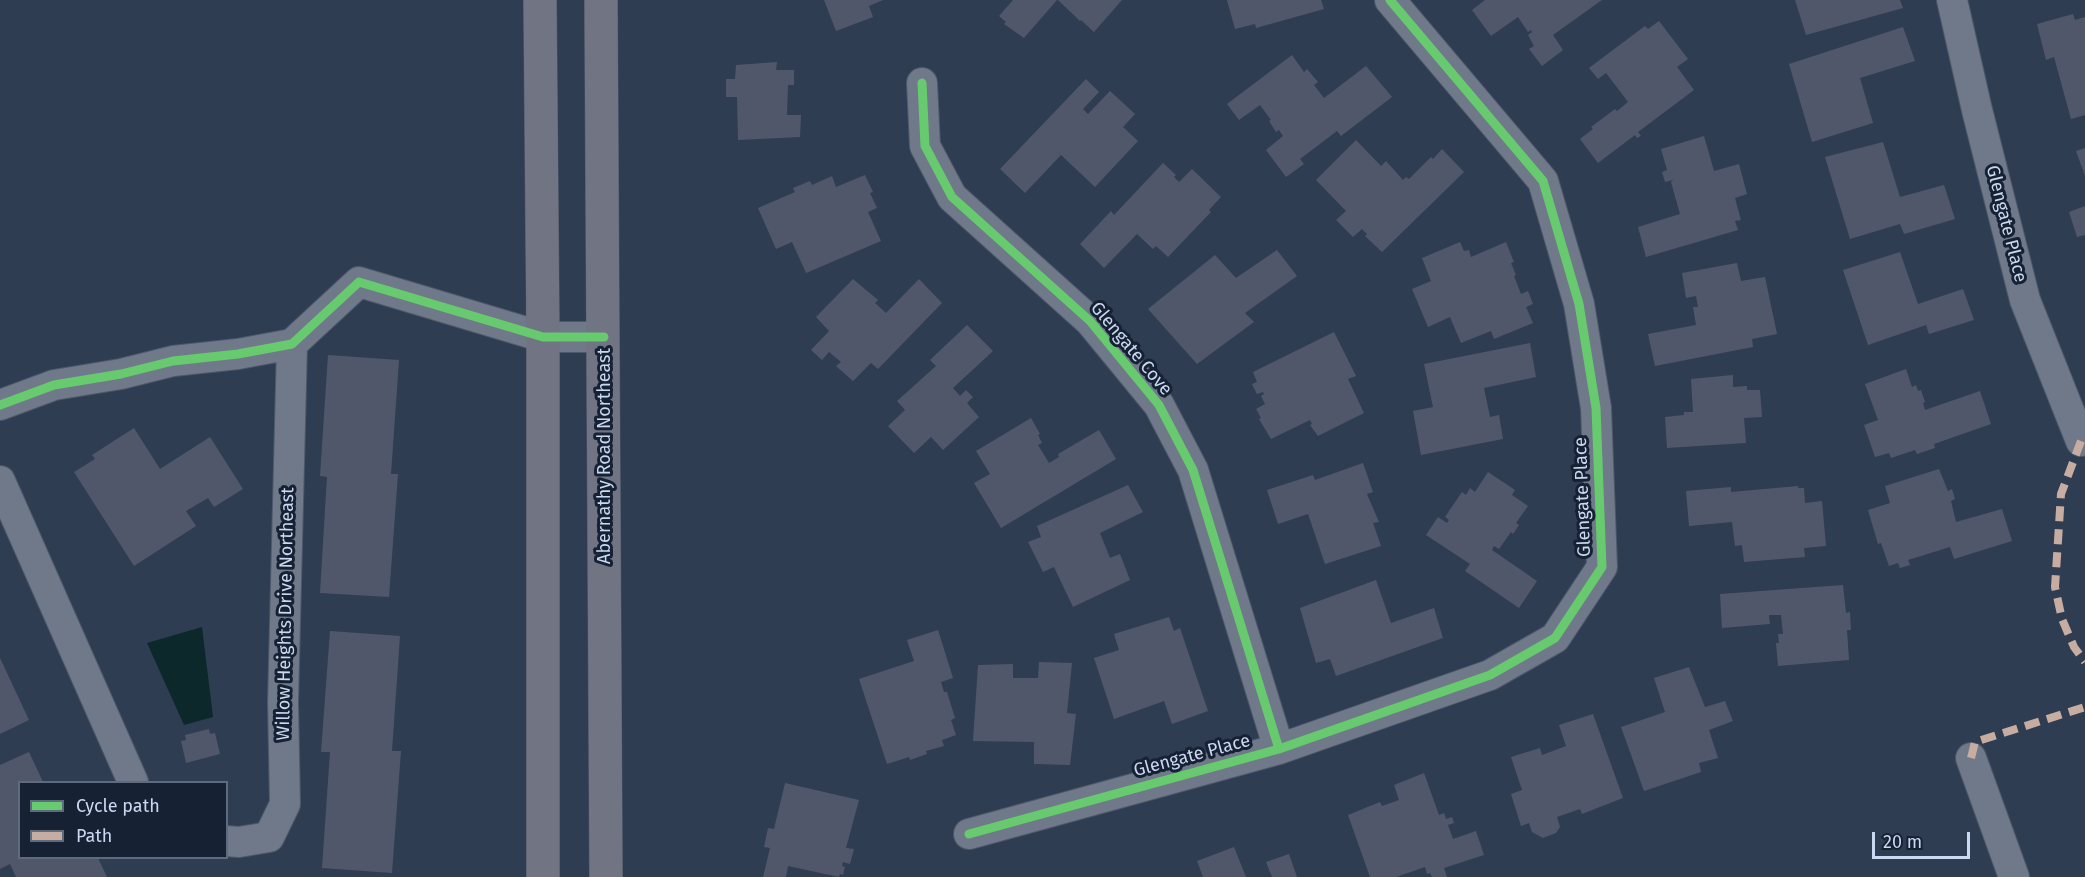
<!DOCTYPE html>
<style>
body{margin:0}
#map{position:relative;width:2085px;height:877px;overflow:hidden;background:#2f3d52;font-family:"Fira Sans",sans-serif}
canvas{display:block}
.legend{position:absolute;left:18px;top:781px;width:210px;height:78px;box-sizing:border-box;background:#162133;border:2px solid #5e6b7f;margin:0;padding:8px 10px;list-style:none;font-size:18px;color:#cad9f1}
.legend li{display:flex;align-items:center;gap:12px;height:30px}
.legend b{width:30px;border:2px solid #5e6b7f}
.scale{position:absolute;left:1872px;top:832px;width:98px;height:27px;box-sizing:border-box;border:3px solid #cad9f1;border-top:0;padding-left:8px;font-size:18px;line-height:21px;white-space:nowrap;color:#cad9f1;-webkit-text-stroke:4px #162133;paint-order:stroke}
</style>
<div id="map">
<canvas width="2085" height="877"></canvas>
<ul class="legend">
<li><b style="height:8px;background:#67ca6e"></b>Cycle path</li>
<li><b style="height:8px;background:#c7aca2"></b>Path</li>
</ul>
<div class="scale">20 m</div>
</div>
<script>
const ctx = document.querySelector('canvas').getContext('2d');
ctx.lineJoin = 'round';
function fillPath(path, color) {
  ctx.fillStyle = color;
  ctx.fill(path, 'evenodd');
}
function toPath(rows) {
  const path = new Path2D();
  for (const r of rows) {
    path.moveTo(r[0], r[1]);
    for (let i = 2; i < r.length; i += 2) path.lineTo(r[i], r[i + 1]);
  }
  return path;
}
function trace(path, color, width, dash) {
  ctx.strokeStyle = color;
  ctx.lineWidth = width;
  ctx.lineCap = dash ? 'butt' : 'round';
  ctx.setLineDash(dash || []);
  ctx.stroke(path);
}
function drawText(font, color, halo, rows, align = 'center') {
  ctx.font = font + ' "Fira Sans",sans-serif';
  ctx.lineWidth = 6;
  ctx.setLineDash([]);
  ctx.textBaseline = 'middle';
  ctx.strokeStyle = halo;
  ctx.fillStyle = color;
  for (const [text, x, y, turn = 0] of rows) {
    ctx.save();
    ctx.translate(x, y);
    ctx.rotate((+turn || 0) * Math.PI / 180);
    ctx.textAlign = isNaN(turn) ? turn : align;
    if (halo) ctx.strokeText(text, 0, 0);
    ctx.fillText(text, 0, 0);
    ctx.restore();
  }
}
const water = toPath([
 [202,627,213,717,184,725,147,643]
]);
const building = toPath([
 [824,0,883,0,869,6,873,17,836,31],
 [1013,0,1057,0,1024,38,1004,24,1006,22,999,16],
 [1058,0,1122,0,1094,32,1081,20,1080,21],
 [1227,0,1321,0,1324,9,1256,28,1255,24,1235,29],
 [1485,0,1602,0,1553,35,1563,50,1542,66,1529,49,1534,46,1528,35,1532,32,1531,30,1528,32,1518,17,1491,36,1472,10],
 [1795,0,1900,0,1903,8,1806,35],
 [2073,14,2075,20,2085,17,2085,115,2071,119,2054,57,2046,60,2037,24],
 [1659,21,1688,59,1677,67,1694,90,1638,132,1641,136,1637,138,1635,135,1598,163,1580,139,1593,129,1591,127,1615,109,1617,111,1628,102,1606,73,1598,79,1589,68,1645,26,1648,29],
 [1903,27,1915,61,1860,78,1873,123,1812,142,1789,64],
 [1292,55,1304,72,1307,69,1318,82,1314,85,1324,98,1366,66,1392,97,1341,136,1337,131,1300,159,1304,164,1286,177,1266,150,1283,136,1279,130,1276,132,1269,121,1271,120,1260,105,1239,120,1227,104],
 [777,62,776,70,794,70,794,85,788,85,787,115,801,115,800,137,738,140,737,97,726,97,726,79,735,79,736,65],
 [1086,79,1099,92,1083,109,1088,114,1110,91,1135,114,1123,127,1138,141,1095,187,1061,155,1025,193,1000,169],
 [1704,136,1714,171,1739,164,1747,194,1735,198,1741,220,1735,221,1738,230,1646,257,1638,227,1680,214,1671,182,1673,180,1665,182,1662,172,1667,170,1661,149],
 [1356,140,1381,166,1386,161,1403,180,1406,177,1409,179,1431,157,1433,159,1442,149,1464,172,1382,252,1365,236,1367,234,1362,229,1353,237,1336,220,1346,211,1316,180],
 [1883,142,1900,197,1944,185,1955,219,1904,234,1900,224,1850,239,1825,157],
 [2085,148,2085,176,2076,151],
 [1163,163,1176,175,1174,177,1179,182,1192,169,1221,197,1209,210,1211,212,1168,257,1156,246,1153,249,1137,234,1104,268,1080,244,1111,211,1114,215],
 [865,175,873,192,870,193,877,208,868,212,881,241,806,273,792,242,776,249,758,208,795,192,793,188,810,181,812,185,832,176,836,187],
 [2085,206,2085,235,2077,237,2069,212],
 [1460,242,1464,251,1469,250,1471,257,1506,242,1514,262,1511,263,1516,275,1514,276,1521,294,1528,291,1533,304,1526,307,1533,323,1494,339,1491,331,1461,343,1450,317,1428,327,1412,289,1431,281,1422,258],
 [1277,250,1297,276,1245,313,1254,322,1197,364,1148,309,1215,255,1236,278],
 [1900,252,1918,304,1963,289,1974,320,1929,334,1926,325,1868,345,1843,270],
 [1737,263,1741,281,1765,277,1777,334,1752,339,1753,347,1655,366,1648,334,1696,325,1693,307,1698,307,1696,296,1686,298,1682,273],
 [853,279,878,300,875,303,886,313,919,279,942,303,878,369,871,363,853,381,836,366,841,362,829,352,822,360,811,350,829,331,816,317],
 [967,325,993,351,953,388,960,396,966,390,973,397,967,403,979,417,943,450,931,437,914,453,888,426,905,410,897,401,936,366,930,360],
 [1334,332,1356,376,1348,379,1364,413,1318,436,1310,425,1312,424,1310,420,1271,439,1259,419,1261,418,1256,409,1265,404,1261,396,1264,394,1263,392,1257,394,1252,384,1257,382,1253,372],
 [1530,343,1536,377,1484,388,1490,417,1499,415,1503,439,1421,455,1413,411,1433,407,1424,364],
 [328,355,399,360,391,474,398,474,389,597,320,593,327,477,320,476],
 [1906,369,1912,387,1916,385,1918,391,1921,390,1925,402,1923,403,1925,410,1980,391,1991,424,1934,444,1935,448,1917,454,1915,450,1891,458,1889,453,1875,457,1864,425,1878,420,1865,384],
 [1733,375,1733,387,1747,386,1747,390,1760,390,1762,417,1744,418,1746,443,1667,448,1665,417,1684,415,1684,412,1693,412,1691,379],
 [1031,418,1040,434,1038,435,1042,443,1038,445,1049,463,1059,457,1058,454,1099,430,1116,459,1001,528,974,483,990,474,976,451],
 [134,428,160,469,210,437,243,489,214,507,208,498,186,511,196,526,134,566,74,472,95,459,92,455],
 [1363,463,1373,492,1367,494,1379,522,1373,523,1381,546,1325,564,1308,514,1278,524,1267,490,1313,475,1315,480],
 [1939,469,1948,491,1952,489,1955,499,1951,501,1956,522,2002,509,2012,541,1954,559,1950,547,1908,560,1910,565,1900,568,1898,563,1889,566,1881,543,1878,544,1868,510,1890,503,1885,486],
 [1488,472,1515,490,1512,495,1528,506,1516,523,1519,525,1513,534,1511,532,1499,549,1494,546,1492,550,1537,581,1519,608,1465,571,1470,564,1426,535,1438,517,1447,523,1449,520,1445,517,1462,492,1466,495,1470,488,1475,492],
 [1128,485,1143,512,1100,533,1110,558,1120,554,1130,580,1073,607,1054,567,1043,572,1028,542,1041,537,1037,526],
 [1798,486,1798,488,1804,488,1805,503,1822,501,1826,546,1804,548,1805,557,1744,562,1742,545,1735,546,1732,522,1689,526,1686,491,1731,487,1731,492],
 [1376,580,1391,623,1434,608,1443,638,1336,676,1330,659,1316,663,1300,608],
 [1843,585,1846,613,1850,612,1851,630,1847,630,1849,660,1778,666,1776,643,1779,643,1778,634,1783,634,1781,615,1769,615,1770,624,1722,628,1720,594],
 [1169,617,1174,631,1180,628,1208,711,1172,724,1164,701,1114,719,1094,658,1119,650,1114,634],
 [938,630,953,678,941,682,944,692,947,692,955,718,951,720,956,735,942,740,944,746,926,751,927,754,910,760,909,757,887,764,859,679,914,661,907,640],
 [330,631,400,636,392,751,401,751,392,873,322,868,330,752,321,752],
 [0,658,29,720,0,734],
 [1039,662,1072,663,1067,713,1076,714,1070,765,1034,764,1034,742,973,741,978,665,1013,664,1013,678,1038,678],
 [1689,667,1705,707,1725,701,1733,721,1709,730,1718,758,1699,763,1701,772,1644,791,1621,727,1665,712,1654,678],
 [1593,714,1623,798,1582,814,1580,809,1557,817,1560,827,1556,833,1543,838,1532,832,1529,823,1521,826,1511,794,1522,790,1511,757,1540,748,1542,755,1566,746,1559,725],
 [209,729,210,734,215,733,220,754,186,763,181,741,186,740,185,735],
 [29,752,43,782,20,782,20,858,98,858,107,877,16,877,10,864,0,869,0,765],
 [1424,773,1439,815,1444,813,1446,819,1452,817,1454,823,1448,825,1453,839,1476,831,1484,855,1444,868,1447,877,1432,877,1430,873,1427,874,1425,867,1396,877,1370,877,1348,815,1380,802,1382,806,1399,800,1394,785],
 [785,783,859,800,846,848,854,849,850,864,843,862,842,866,845,867,843,875,840,874,839,877,788,866,786,877,763,877,770,848,764,847,768,828,774,829],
 [1234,847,1246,877,1203,877,1197,861],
 [1289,854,1297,877,1272,877,1266,862]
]);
const street = toPath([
 [1952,0,1977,110,2025,300,2081,441],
 [922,83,925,146,952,197,1090,321,1159,405,1193,470,1279,749],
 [0,405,54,385,121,374,173,361,238,354,292,344,359,282,543,337,604,337],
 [0,481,133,782],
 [1971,758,2014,877],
 [969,834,1279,749,1490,675,1555,638,1602,567,1596,408,1579,304,1543,181,1390,0],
 [226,841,239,842,269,837,285,804,283,702,292,344]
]);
const primary = toPath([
 [540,0,543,337,543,877],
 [601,0,606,877]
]);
const quiet = toPath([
 [2081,441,2061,494,2055,587,2062,619,2074,647,2085,662],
 [1971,758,1975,742,2085,707]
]);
const cycleway = toPath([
 [922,83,925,146,952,197,1090,321,1159,405,1193,470,1279,749],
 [0,405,54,385,121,374,173,361,238,354,292,344,359,282,543,337,604,337],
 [969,834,1279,749,1490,675,1555,638,1602,567,1596,408,1579,304,1543,181,1390,0]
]);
const streetNames = [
 ["Glengate Place",2006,224,76],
 ["Glengate Cove",1131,349,50],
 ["Abernathy Road Northeast",605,456,-90],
 ["Glengate Place",1583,497,-92],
 ["Willow Heights Drive Northeast",286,614,-89],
 ["Glengate Place",1192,756,-15]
];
fillPath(water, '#0c282b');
fillPath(building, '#51576b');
trace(street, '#4d586a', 32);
trace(primary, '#4d586a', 34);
trace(street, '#6f7989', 30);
trace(primary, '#717483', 33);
trace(quiet, '#c7aca2', 8, [15, 8]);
trace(cycleway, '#67ca6e', 9);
drawText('18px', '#cad9f1', '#162133', streetNames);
</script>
